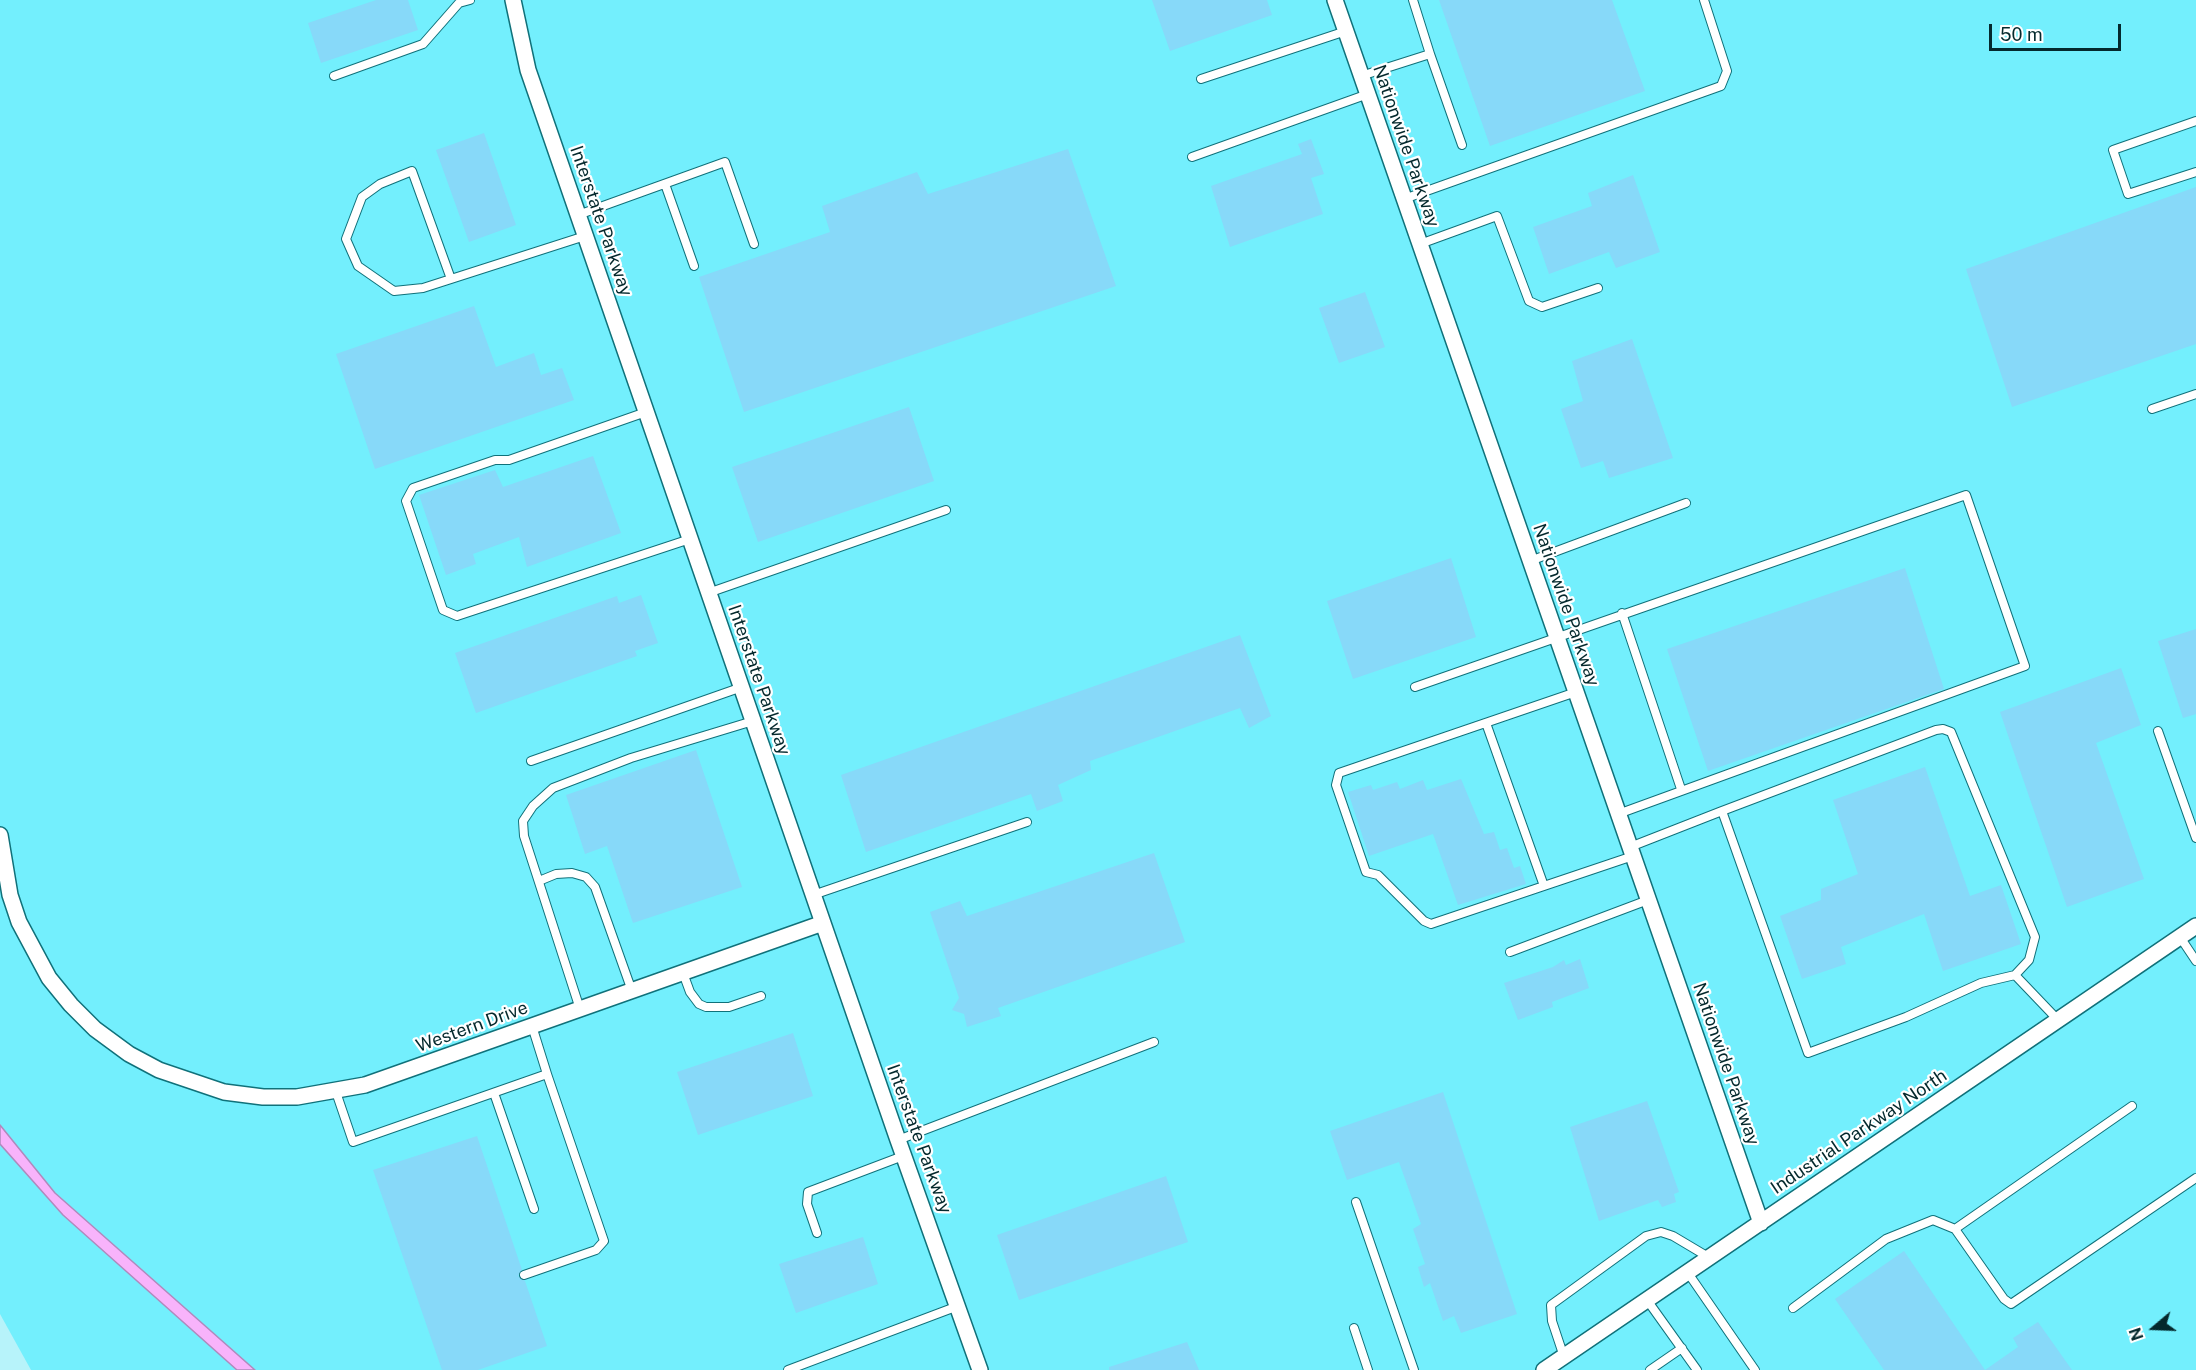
<!DOCTYPE html>
<style>
body{margin:0}
#map{position:relative;width:2196px;height:1370px;overflow:hidden;background:#b7f3fa;font-family:"Public Sans",sans-serif}
canvas{display:block}
.north{position:absolute;left:2124px;top:1298px;width:60px;height:60px;-webkit-text-stroke:4px #fff;paint-order:stroke;rotate:251deg;font-size:16px;font-weight:700;line-height:24px;text-align:center;color:#04292d}
.north::after{content:'';display:block;margin:auto;width:21px;height:27px;background:#04292d;clip-path:polygon(50% 0,100% 100%,50% 72%,0 100%)}
.scale{position:absolute;left:1989px;top:24px;width:132px;height:27px;box-sizing:border-box;border:3px solid #04292d;border-top:0;padding-left:8px;font-size:18px;line-height:21px;white-space:nowrap;color:#04292d;-webkit-text-stroke:4px #fff;paint-order:stroke}
</style>
<div id="map">
<canvas width="2196" height="1370"></canvas>
<div class="north">N</div>
<div class="scale">50 m</div>
</div>
<script>
const ctx = document.querySelector('canvas').getContext('2d');
ctx.lineJoin = 'round';
function fillPath(path, color) {
  ctx.fillStyle = color;
  ctx.fill(path, 'evenodd');
}
function toPath(rows) {
  const path = new Path2D();
  for (const r of rows) {
    path.moveTo(r[0], r[1]);
    for (let i = 2; i < r.length; i += 2) path.lineTo(r[i], r[i + 1]);
  }
  return path;
}
function trace(path, color, width, dash) {
  ctx.strokeStyle = color;
  ctx.lineWidth = width;
  ctx.lineCap = dash ? 'butt' : 'round';
  ctx.setLineDash(dash || []);
  ctx.stroke(path);
}
function drawText(font, color, halo, rows, align = 'center') {
  ctx.font = font + ' "Public Sans",sans-serif';
  ctx.lineWidth = 4.5;
  ctx.setLineDash([]);
  ctx.textBaseline = 'middle';
  ctx.strokeStyle = halo;
  ctx.fillStyle = color;
  for (const [text, x, y, turn = 0] of rows) {
    ctx.save();
    ctx.translate(x, y);
    ctx.rotate((+turn || 0) * Math.PI / 180);
    ctx.textAlign = isNaN(turn) ? turn : align;
    if (halo) ctx.strokeText(text, 0, 0);
    ctx.fillText(text, 0, 0);
    ctx.restore();
  }
}
const built = toPath([
 [0,0,2196,0,2196,1370,31,1370,0,1314]
]);
const water = toPath([
 [0,1125,55,1193,255,1370,237,1370,63,1215,0,1144,0,1125]
]);
const building = toPath([
 [376,0,408,0,418,30,321,63,308,23],
 [1152,0,1267,0,1272,15,1170,51],
 [1439,0,1612,0,1645,91,1490,146],
 [484,133,516,225,469,242,436,150],
 [1311,139,1324,174,1311,178,1323,214,1230,247,1211,186,1302,154,1298,144],
 [1068,149,1116,286,744,412,699,277,830,232,822,206,917,172,928,194],
 [1633,175,1660,252,1616,268,1609,252,1549,274,1533,227,1592,206,1588,193],
 [2196,187,2196,344,2012,407,1966,269],
 [1365,292,1385,347,1339,363,1319,308],
 [474,306,496,367,534,353,541,375,562,368,574,400,375,469,336,354],
 [1632,339,1673,458,1609,478,1603,461,1581,468,1561,409,1583,401,1572,361],
 [909,407,934,481,758,542,732,467],
 [593,456,621,533,527,567,519,537,473,554,476,564,446,575,419,495,495,470,503,487],
 [1451,558,1476,637,1353,679,1327,601],
 [1905,568,1944,689,1708,771,1667,649],
 [641,595,658,643,635,651,637,656,476,713,455,653,617,596,619,603],
 [2196,629,2196,714,2183,718,2158,641],
 [1240,635,1271,716,1249,728,1240,708,1090,761,1091,770,1058,785,1063,801,1037,811,1031,794,866,852,841,775],
 [2121,668,2141,725,2096,743,2144,879,2067,907,2000,712],
 [696,750,742,887,633,923,607,846,585,854,566,795],
 [1925,767,1970,896,2001,885,2021,944,1943,971,1924,914,1841,947,1846,964,1802,979,1780,916,1821,900,1821,889,1858,874,1833,800],
 [1461,779,1484,834,1494,832,1500,850,1507,848,1514,868,1520,866,1526,884,1458,905,1433,834,1369,856,1348,792,1371,785,1373,790,1397,782,1400,789,1423,780,1427,790],
 [1154,853,1185,942,998,1008,1001,1016,967,1027,964,1014,952,1010,959,998,930,912,960,901,967,916],
 [1580,959,1589,988,1552,1002,1553,1007,1518,1020,1504,983,1553,967,1564,960,1566,965],
 [793,1033,813,1096,698,1135,677,1072],
 [1443,1092,1517,1314,1461,1333,1454,1316,1443,1321,1430,1283,1424,1287,1418,1267,1425,1264,1413,1229,1421,1224,1399,1162,1347,1180,1330,1131],
 [1647,1101,1679,1192,1674,1194,1676,1202,1662,1207,1658,1200,1599,1221,1570,1127],
 [477,1136,522,1270,518,1276,525,1281,547,1346,478,1370,442,1370,373,1170],
 [1166,1176,1188,1242,1019,1300,997,1235],
 [863,1237,878,1284,796,1313,779,1264],
 [1904,1251,1985,1370,2018,1347,2013,1338,2038,1322,2072,1370,1884,1370,1835,1299],
 [1187,1342,1199,1370,1109,1370,1109,1367]
]);
const lane = toPath([
 [1413,0,1430,54],
 [334,76,423,44,459,3,470,0],
 [1361,76,1430,54,1462,145],
 [1201,79,1346,31],
 [2196,121,2113,150,2128,194,2196,172],
 [1192,157,1368,94],
 [665,184,694,266],
 [1404,199,1721,86,1727,71,1704,0],
 [578,215,725,162,754,244],
 [1420,244,1497,216,1529,301,1542,307,1598,288],
 [451,279,412,171,380,184,362,197,346,239,358,266,394,291,423,288,585,236],
 [2152,409,2196,394],
 [646,412,509,460,495,460,413,488,406,501,443,610,457,616,690,539],
 [1530,561,1686,503],
 [708,593,946,510],
 [1622,613,1681,789],
 [1415,687,1966,495,2025,666,1618,814],
 [1576,692,1339,773,1336,785,1366,872,1378,875,1424,921,1431,924,1633,856],
 [1486,723,1544,886],
 [2158,731,2196,838],
 [531,761,742,687],
 [1722,811,1936,730,1943,729,1951,732,2035,937,2029,960,2015,975],
 [1630,847,1722,811,1808,1053,1906,1017,1981,983,2015,975,2058,1020],
 [539,881,556,874,572,873,586,877,595,887,632,991],
 [813,895,1027,822],
 [2180,937,2196,961],
 [1510,952,1648,900],
 [683,973,690,992,699,1004,706,1007,729,1007,761,996],
 [580,1009,524,836,523,821,533,806,553,788,631,758,753,721],
 [336,1092,353,1142,547,1074,532,1026],
 [494,1093,534,1209],
 [898,1140,1154,1042],
 [1356,1202,1414,1370],
 [1955,1229,2132,1106],
 [817,1233,807,1204,808,1192,903,1156],
 [1688,1273,1755,1370],
 [524,1275,596,1250,604,1241,547,1074],
 [1647,1300,1697,1370],
 [1793,1308,1886,1239,1933,1220,1955,1229,2004,1299,2011,1304,2196,1178],
 [1354,1328,1368,1370],
 [1564,1357,1552,1321,1551,1305,1646,1236,1661,1232,1673,1236,1710,1258],
 [788,1370,958,1306],
 [1650,1370,1682,1348]
]);
const street = toPath([
 [513,0,528,70,898,1140,980,1370],
 [1335,0,1761,1223],
 [0,835,10,895,19,922,49,978,71,1005,95,1029,129,1054,159,1070,224,1092,263,1097,297,1097,365,1085,823,923],
 [1544,1370,2196,926]
]);
const streetNames = [
 ["Nationwide Parkway",1406,146,71],
 ["Interstate Parkway",601,221,71],
 ["Nationwide Parkway",1566,605,71],
 ["Interstate Parkway",759,680,71],
 ["Western Drive",472,1027,-20],
 ["Nationwide Parkway",1726,1064,71],
 ["Industrial Parkway North",1859,1132,-34],
 ["Interstate Parkway",919,1139,70]
];
fillPath(built, '#73effd');
fillPath(water, '#f8b3fb');
trace(water, '#af8abd', 1.5);
fillPath(building, '#87d9f9');
trace(lane, '#10717a', 10);
trace(street, '#10717a', 18);
trace(lane, '#fff', 8);
trace(street, '#fff', 15);
drawText('18px', '#04292d', '#fff', streetNames);
</script>
